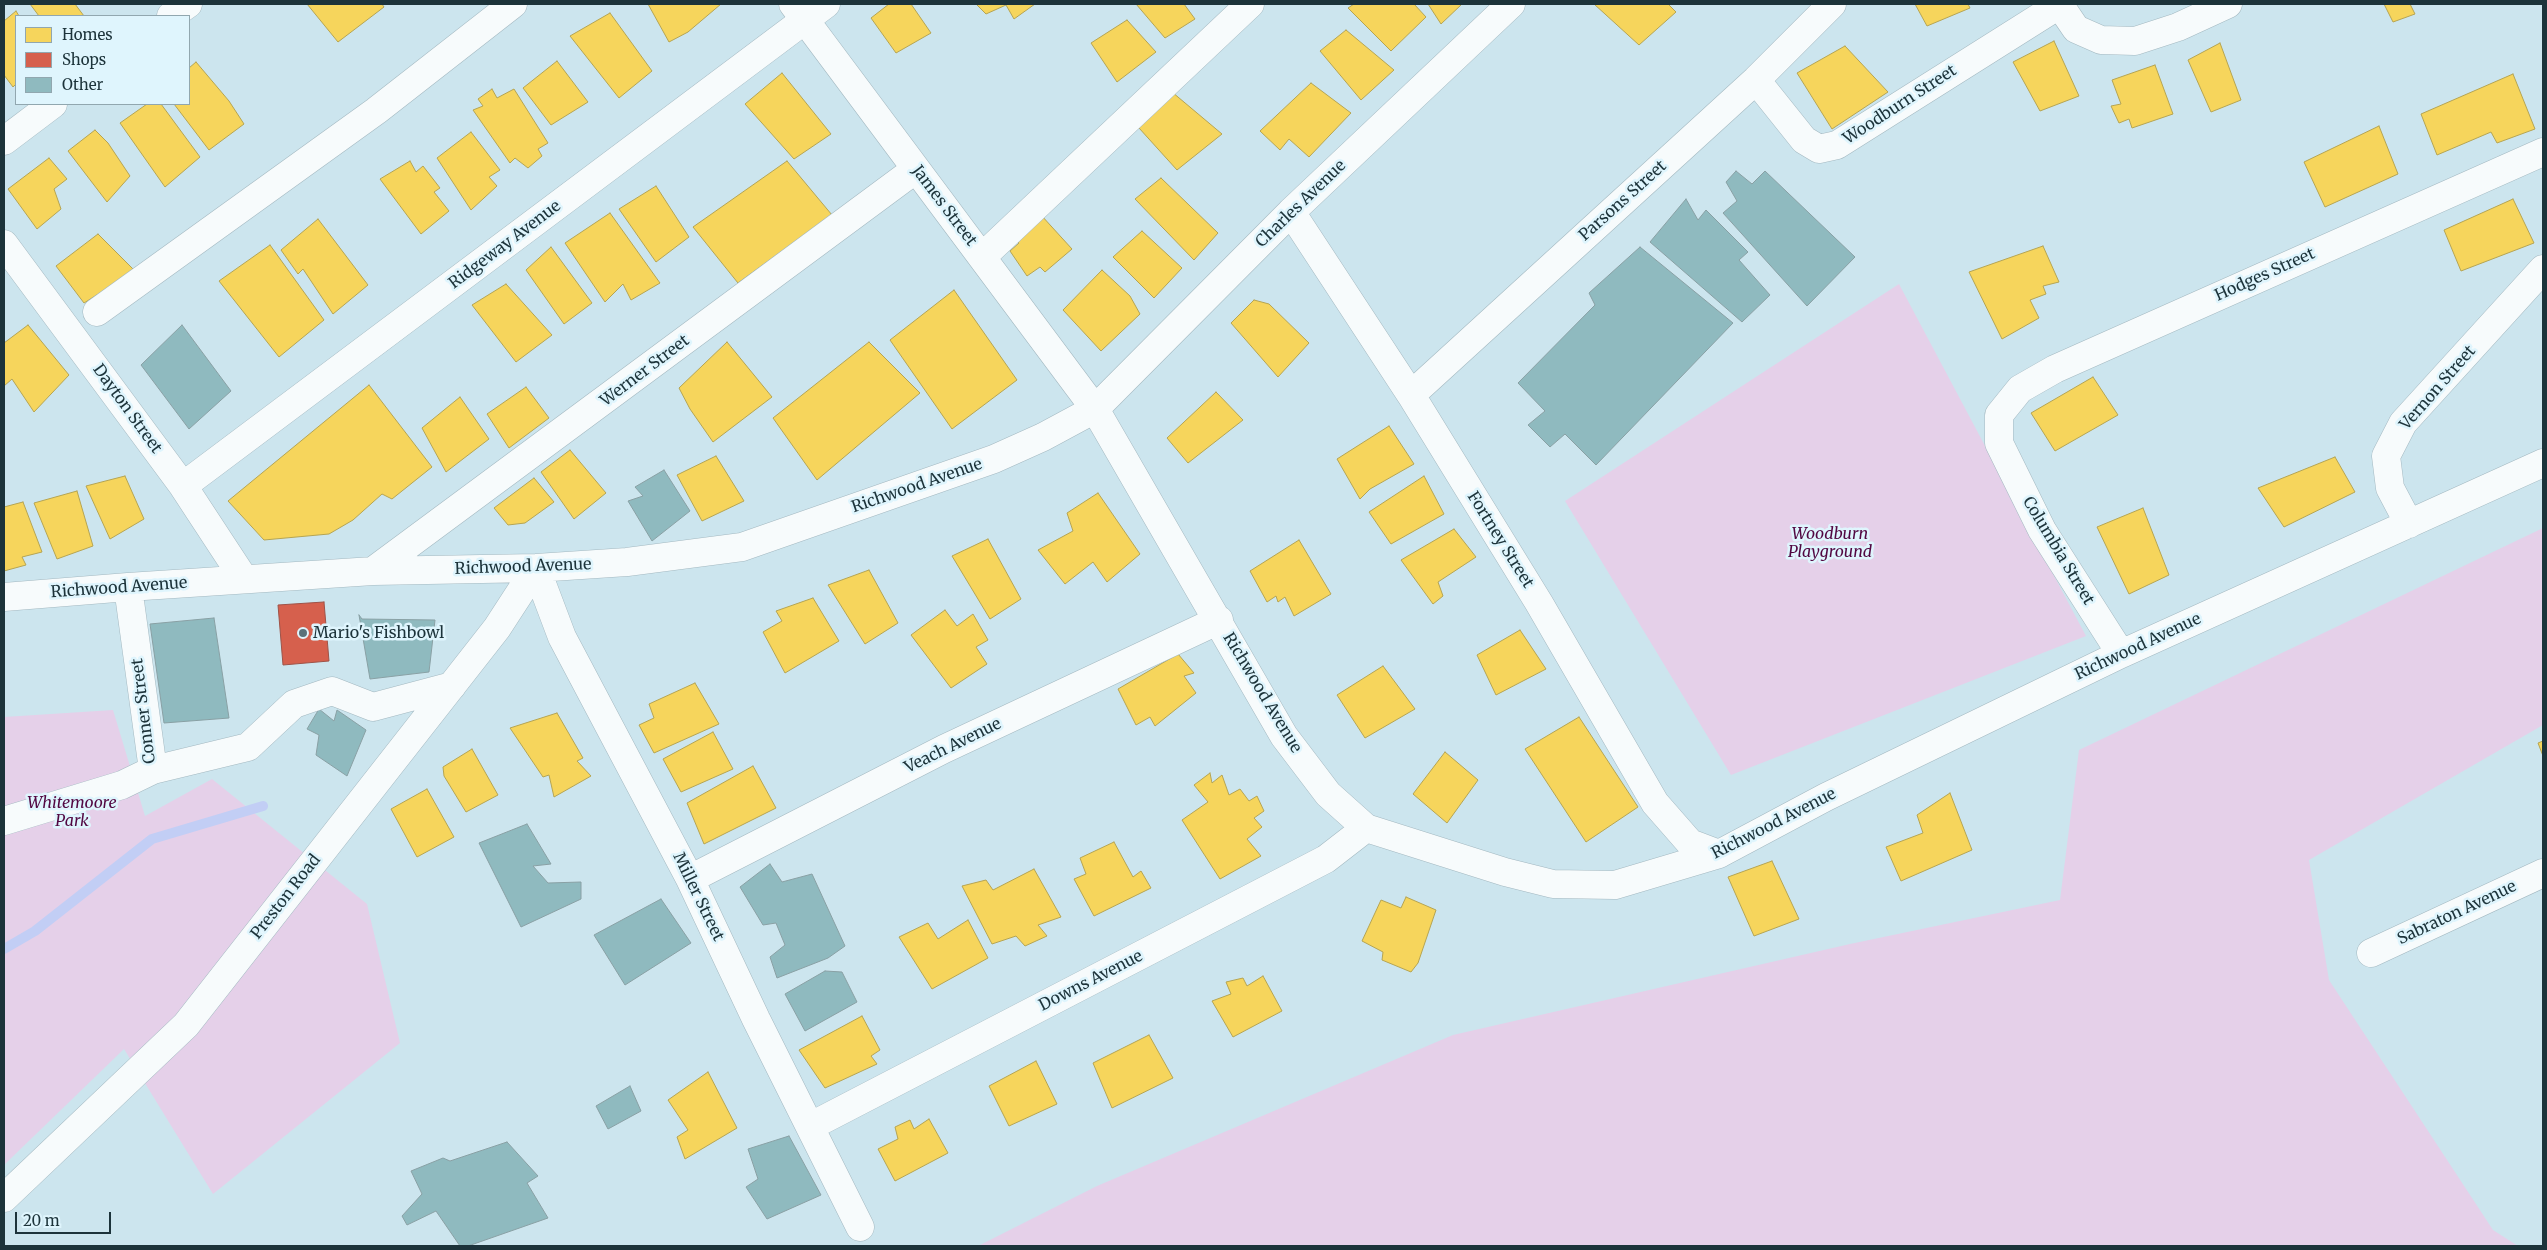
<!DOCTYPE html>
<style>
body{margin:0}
#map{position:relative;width:2547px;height:1250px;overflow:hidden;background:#cce5ee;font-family:Merriweather,serif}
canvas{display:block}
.frame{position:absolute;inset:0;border:5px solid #1c333a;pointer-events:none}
.legend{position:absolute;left:15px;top:15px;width:175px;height:90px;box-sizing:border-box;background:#dff5fd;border:1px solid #91a7af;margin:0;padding:6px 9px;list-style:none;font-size:15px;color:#1c333a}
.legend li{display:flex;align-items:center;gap:10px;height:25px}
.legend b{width:25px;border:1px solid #91a7af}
.scale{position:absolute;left:15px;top:1212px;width:96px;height:22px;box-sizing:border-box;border:2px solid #1c333a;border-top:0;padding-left:6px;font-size:15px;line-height:18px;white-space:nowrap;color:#1c333a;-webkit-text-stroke:4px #dff5fd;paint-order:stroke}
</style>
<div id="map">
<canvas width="2547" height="1250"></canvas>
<div class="frame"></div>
<ul class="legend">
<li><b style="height:14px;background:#f6d55c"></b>Homes</li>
<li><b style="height:14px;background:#d6604d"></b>Shops</li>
<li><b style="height:14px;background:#8fbabf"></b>Other</li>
</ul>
<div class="scale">20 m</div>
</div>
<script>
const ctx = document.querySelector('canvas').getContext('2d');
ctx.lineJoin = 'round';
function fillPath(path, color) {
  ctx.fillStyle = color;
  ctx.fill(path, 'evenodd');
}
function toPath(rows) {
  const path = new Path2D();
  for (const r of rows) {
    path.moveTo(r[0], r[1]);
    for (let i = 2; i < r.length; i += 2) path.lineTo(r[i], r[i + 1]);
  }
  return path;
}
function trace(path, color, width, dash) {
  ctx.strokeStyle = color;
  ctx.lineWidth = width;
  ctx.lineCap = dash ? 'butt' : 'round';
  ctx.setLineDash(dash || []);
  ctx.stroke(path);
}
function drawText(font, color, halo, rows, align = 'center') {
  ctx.font = font + ' Merriweather,serif';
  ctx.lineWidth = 5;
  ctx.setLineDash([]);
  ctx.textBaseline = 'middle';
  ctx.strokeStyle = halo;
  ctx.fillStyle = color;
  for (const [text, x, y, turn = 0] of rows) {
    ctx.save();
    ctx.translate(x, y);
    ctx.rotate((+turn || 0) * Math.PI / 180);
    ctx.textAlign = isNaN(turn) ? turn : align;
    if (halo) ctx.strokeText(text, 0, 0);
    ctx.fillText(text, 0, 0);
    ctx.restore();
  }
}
const green = toPath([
 [1899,284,2086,636,1731,775,1565,501],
 [2543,528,2543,725,2309,860,2329,980,2493,1230,2518,1246,978,1246,1097,1186,1453,1035,1850,944,2060,900,2079,750],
 [113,710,145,816,212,779,367,904,400,1043,213,1194,124,1049,4,1165,4,717]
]);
const homes = toPath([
 [30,4,75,4,84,16,39,16,30,4],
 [307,4,382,4,384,7,338,42,307,4],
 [648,4,721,4,688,32,669,42,648,4],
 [889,4,911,4,931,33,896,53,871,18,889,4],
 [976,4,1035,4,1014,19,1006,5,986,14,976,4],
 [1136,4,1184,4,1195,19,1165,38,1136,4],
 [1354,4,1414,4,1426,17,1391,51,1348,8,1354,4],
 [1428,4,1462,4,1441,24,1428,4],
 [1594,4,1668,4,1676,12,1639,45,1594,4],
 [1915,4,1968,4,1970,8,1927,26,1915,4],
 [2384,4,2413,4,2410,4,2415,14,2393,22,2384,4],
 [16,11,19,16,16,16,16,84,13,87,4,75,4,21,16,11],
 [610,13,652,71,619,98,570,36,610,13],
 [1127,20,1156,52,1117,82,1091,43,1127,20],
 [1346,30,1394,70,1361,100,1320,51,1346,30],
 [2054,41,2079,96,2040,111,2013,62,2054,41],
 [2220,43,2241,100,2211,112,2188,60,2220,43],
 [1845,46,1888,92,1832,129,1797,73,1845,46],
 [557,61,588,102,551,125,523,88,557,61],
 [196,62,229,101,244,124,209,150,174,104,189,104,189,68,196,62],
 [2155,65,2173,114,2132,128,2129,119,2119,123,2111,106,2121,104,2112,80,2155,65],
 [782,73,831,134,794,159,745,104,782,73],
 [2513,74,2535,129,2497,143,2491,132,2437,155,2421,114,2513,74],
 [1311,83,1351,113,1309,157,1289,139,1280,150,1260,131,1311,83],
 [492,89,497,98,514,89,548,143,538,149,542,156,528,168,515,158,510,163,473,110,483,106,478,99,492,89],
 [1172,92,1222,134,1177,170,1139,128,1172,92],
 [147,104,161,104,200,157,165,187,120,123,147,104],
 [2379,126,2398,174,2325,207,2304,162,2379,126],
 [95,130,108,143,130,176,107,202,68,151,95,130],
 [471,132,500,170,489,177,497,186,471,210,437,158,471,132],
 [49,158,67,179,54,189,61,209,37,229,8,189,49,158],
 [410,161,416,172,423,166,440,188,434,192,449,211,421,234,380,179,410,161],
 [787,161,832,215,738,283,693,227,787,161],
 [1161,178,1218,233,1194,260,1135,199,1161,178],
 [656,186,689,237,656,262,619,209,656,186],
 [2513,199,2534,243,2461,271,2444,230,2513,199],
 [610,213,660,283,631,300,623,284,605,302,565,243,610,213],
 [1041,215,1072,249,1045,272,1040,267,1027,276,1010,251,1019,243,1013,237,1041,215],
 [318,219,368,285,333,314,303,269,298,274,281,250,318,219],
 [1142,231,1182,268,1154,298,1113,257,1142,231],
 [98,234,135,271,84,303,56,266,98,234],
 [270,245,324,320,279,357,219,281,270,245],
 [2043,246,2059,282,2043,286,2046,294,2030,300,2039,318,2002,339,1969,272,2043,246],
 [551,247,592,303,564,324,526,270,551,247],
 [1102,270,1130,296,1140,314,1101,351,1063,310,1102,270],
 [506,284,552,335,516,362,472,305,506,284],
 [954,290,1017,380,952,429,890,340,954,290],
 [1254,300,1269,304,1309,343,1278,377,1231,323,1254,300],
 [28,325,69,375,34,412,12,379,4,386,4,343,28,325],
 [727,342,772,397,713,442,690,409,679,388,727,342],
 [869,342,920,393,817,480,773,418,869,342],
 [2093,377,2118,415,2055,451,2031,413,2093,377],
 [369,385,432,467,392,499,382,494,353,520,329,534,264,540,228,501,369,385],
 [526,387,549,418,509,448,487,414,526,387],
 [1216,392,1243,420,1188,463,1167,438,1216,392],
 [460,397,489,439,446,472,422,428,460,397],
 [1389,426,1414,464,1370,489,1360,499,1337,459,1389,426],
 [570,450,606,493,574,519,541,472,570,450],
 [716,456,744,501,702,521,677,475,716,456],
 [2335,457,2355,492,2284,527,2258,488,2335,457],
 [125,476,144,519,110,539,86,486,125,476],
 [1424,476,1444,514,1391,544,1369,512,1424,476],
 [534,478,554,502,525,523,508,525,494,508,534,478],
 [77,491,93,546,57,559,34,503,77,491],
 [1098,493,1140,554,1107,582,1093,562,1065,584,1038,550,1073,531,1067,513,1098,493],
 [23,502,42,552,22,557,26,565,4,571,4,507,23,502],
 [2143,508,2169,575,2129,594,2097,527,2143,508],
 [1454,529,1476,557,1438,582,1443,596,1433,604,1401,560,1454,529],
 [988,539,1021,599,990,619,952,556,988,539],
 [1299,540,1331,594,1294,616,1285,597,1278,602,1276,596,1267,602,1250,571,1299,540],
 [869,570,898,623,865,644,828,585,869,570],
 [813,598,839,641,785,673,763,632,782,621,776,611,813,598],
 [945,610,957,626,973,614,988,640,976,647,987,664,951,688,911,635,945,610],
 [1520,630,1546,669,1496,695,1477,655,1520,630],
 [1178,654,1194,673,1184,676,1196,693,1155,726,1150,717,1136,725,1118,689,1178,654],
 [1383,666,1415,709,1365,738,1337,695,1383,666],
 [695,683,719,724,654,753,639,725,654,718,649,704,695,683],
 [557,713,583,758,577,761,591,776,554,797,549,775,543,777,510,728,557,713],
 [1579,717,1638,807,1586,842,1525,749,1579,717],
 [713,732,733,769,681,792,663,759,713,732],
 [2543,741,2543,756,2538,743,2543,741],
 [472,749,498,795,466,812,444,776,443,767,472,749],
 [1445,752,1478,780,1447,823,1413,794,1445,752],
 [753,766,776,808,704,844,687,803,753,766],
 [1210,773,1212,783,1222,775,1229,795,1240,789,1249,801,1257,796,1264,811,1254,818,1262,827,1247,839,1261,856,1220,879,1182,820,1208,802,1194,785,1210,773],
 [427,789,454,837,417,857,391,809,427,789],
 [1950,793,1972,850,1901,881,1886,847,1923,833,1917,815,1950,793],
 [1114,842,1133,877,1141,871,1151,888,1094,916,1074,879,1086,874,1080,858,1114,842],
 [1772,861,1799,919,1754,936,1728,877,1772,861],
 [1034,869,1061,917,1038,925,1047,936,1025,946,1016,936,992,944,962,886,986,880,993,890,1034,869],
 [1406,897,1436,910,1418,963,1411,972,1382,960,1383,952,1362,941,1381,900,1401,908,1406,897],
 [968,920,988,958,932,989,899,937,928,923,938,939,968,920],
 [1263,976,1282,1011,1233,1037,1212,1001,1231,994,1226,982,1243,978,1247,986,1263,976],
 [862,1016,880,1050,871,1056,877,1064,825,1088,799,1050,862,1016],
 [1149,1035,1173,1078,1112,1108,1093,1063,1149,1035],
 [1036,1061,1057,1104,1009,1126,989,1086,1036,1061],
 [708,1072,737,1128,685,1159,677,1137,688,1130,668,1100,708,1072],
 [929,1119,948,1153,895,1181,878,1149,898,1139,895,1127,910,1120,914,1129,929,1119]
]);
const shops = toPath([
 [324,602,329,661,283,665,278,605,324,602]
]);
const stream = toPath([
 [4,949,35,931,152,839,263,806]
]);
const building = toPath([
 [1736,171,1752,184,1765,171,1855,257,1807,306,1723,213,1737,201,1726,182,1736,171],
 [1686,199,1698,220,1706,210,1748,252,1739,260,1770,295,1742,322,1650,242,1686,199],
 [1640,247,1733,323,1596,465,1565,434,1550,447,1528,425,1545,411,1518,383,1595,305,1589,293,1640,247],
 [182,325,231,391,189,429,141,365,182,325],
 [664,470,690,511,652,541,628,501,643,496,635,487,664,470],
 [359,615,362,619,435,620,429,672,370,679,359,615],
 [214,618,229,718,164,723,150,624,214,618],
 [319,709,334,721,337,710,366,730,347,776,316,755,319,735,307,729,319,709],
 [527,824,551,864,533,866,548,883,581,882,581,899,521,927,479,843,527,824],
 [770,864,782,882,812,874,845,946,828,958,777,978,770,957,785,945,776,923,763,925,740,887,770,864],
 [661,899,691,943,625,985,594,935,661,899],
 [825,971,842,972,857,1002,805,1031,785,994,825,971],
 [630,1086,641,1111,608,1129,596,1106,630,1086],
 [789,1136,821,1195,767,1219,746,1187,758,1179,748,1149,789,1136],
 [507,1142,538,1176,527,1183,548,1218,468,1246,460,1246,436,1211,407,1225,402,1216,422,1194,411,1171,443,1158,450,1161,507,1142]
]);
const minor = toPath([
 [793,4,1095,409,1284,736,1328,794,1366,828,1505,872,1553,884,1615,885,1719,854,1826,797,2121,654,2543,463],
 [2059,4,2076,29,2101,40,2135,41,2178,27,2228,4],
 [171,16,188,4],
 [1756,80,1804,140,1819,149,1837,145,2059,5],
 [4,141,53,104],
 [1291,212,1411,395,1539,603,1655,803,1690,843,1719,854],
 [4,244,183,486,244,579],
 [982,257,1250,4],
 [97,312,376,111,513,4],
 [1411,395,1756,80,1832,4],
 [183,486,826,4],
 [2409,524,2390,488,2386,456,2403,423,2543,269],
 [536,568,562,637,690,879,756,1019,860,1227],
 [373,571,916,169],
 [4,597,128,587,373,571,536,568,627,562,742,547,994,459,1043,437,1095,409,1291,212,1511,4],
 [2121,654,2042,530,1999,443,1999,415,2020,389,2055,369,2543,152],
 [153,770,248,747,294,704,332,691,373,707,452,686],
 [4,821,122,785,153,770,128,587],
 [690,879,944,749,1219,620],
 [2371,953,2543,873],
 [811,1126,1326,859,1366,828],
 [4,1198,186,1025,497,628,536,568]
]);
const markers = [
 [303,633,5,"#5a7179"]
];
const streetNames = [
 ["Woodburn Street",1900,105,-33],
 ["Parsons Street",1623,201,-42],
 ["Charles Avenue",1301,204,-44],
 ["James Street",944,206,53],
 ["Ridgeway Avenue",505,245,-37],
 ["Hodges Street",2265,275,-24],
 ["Werner Street",645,371,-37],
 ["Vernon Street",2438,388,-49],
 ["Dayton Street",127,409,54],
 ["Richwood Avenue",917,486,-19],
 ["Fortney Street",1500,540,58],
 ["Columbia Street",2058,551,59],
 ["Richwood Avenue",523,567,-2],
 ["Richwood Avenue",119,588,-4],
 ["Richwood Avenue",2138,647,-25],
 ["Richwood Avenue",1262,693,59],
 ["Conner Street",144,711,-97],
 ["Veach Avenue",953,746,-26],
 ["Richwood Avenue",1774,824,-27],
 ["Preston Road",286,897,-52],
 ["Miller Street",698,897,64],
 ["Sabraton Avenue",2457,913,-25],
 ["Downs Avenue",1091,981,-27]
];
const parkNames = [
 ["Woodburn",1830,534],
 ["Playground",1830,552],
 ["Whitemoore",72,803],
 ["Park",72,821]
];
const poiNames = [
 ["Mario's Fishbowl",313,633]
];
fillPath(green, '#e5d0e9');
fillPath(homes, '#f6d55c');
trace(homes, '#b5a452', 1);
fillPath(shops, '#d6604d');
trace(shops, '#9e5247', 1);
trace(stream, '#c2cef5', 10);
fillPath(building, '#8fbabf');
trace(building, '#89a0a4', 1);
trace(minor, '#a3b8c0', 29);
trace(minor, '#f7fbfc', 28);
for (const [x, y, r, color] of markers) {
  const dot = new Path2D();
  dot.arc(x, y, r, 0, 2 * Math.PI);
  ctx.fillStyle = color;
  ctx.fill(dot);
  trace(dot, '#dff5fd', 2);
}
drawText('16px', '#1c333a', '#dff5fd', streetNames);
drawText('italic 16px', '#520742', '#dff5fd', parkNames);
drawText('16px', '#1c333a', '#dff5fd', poiNames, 'left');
</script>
